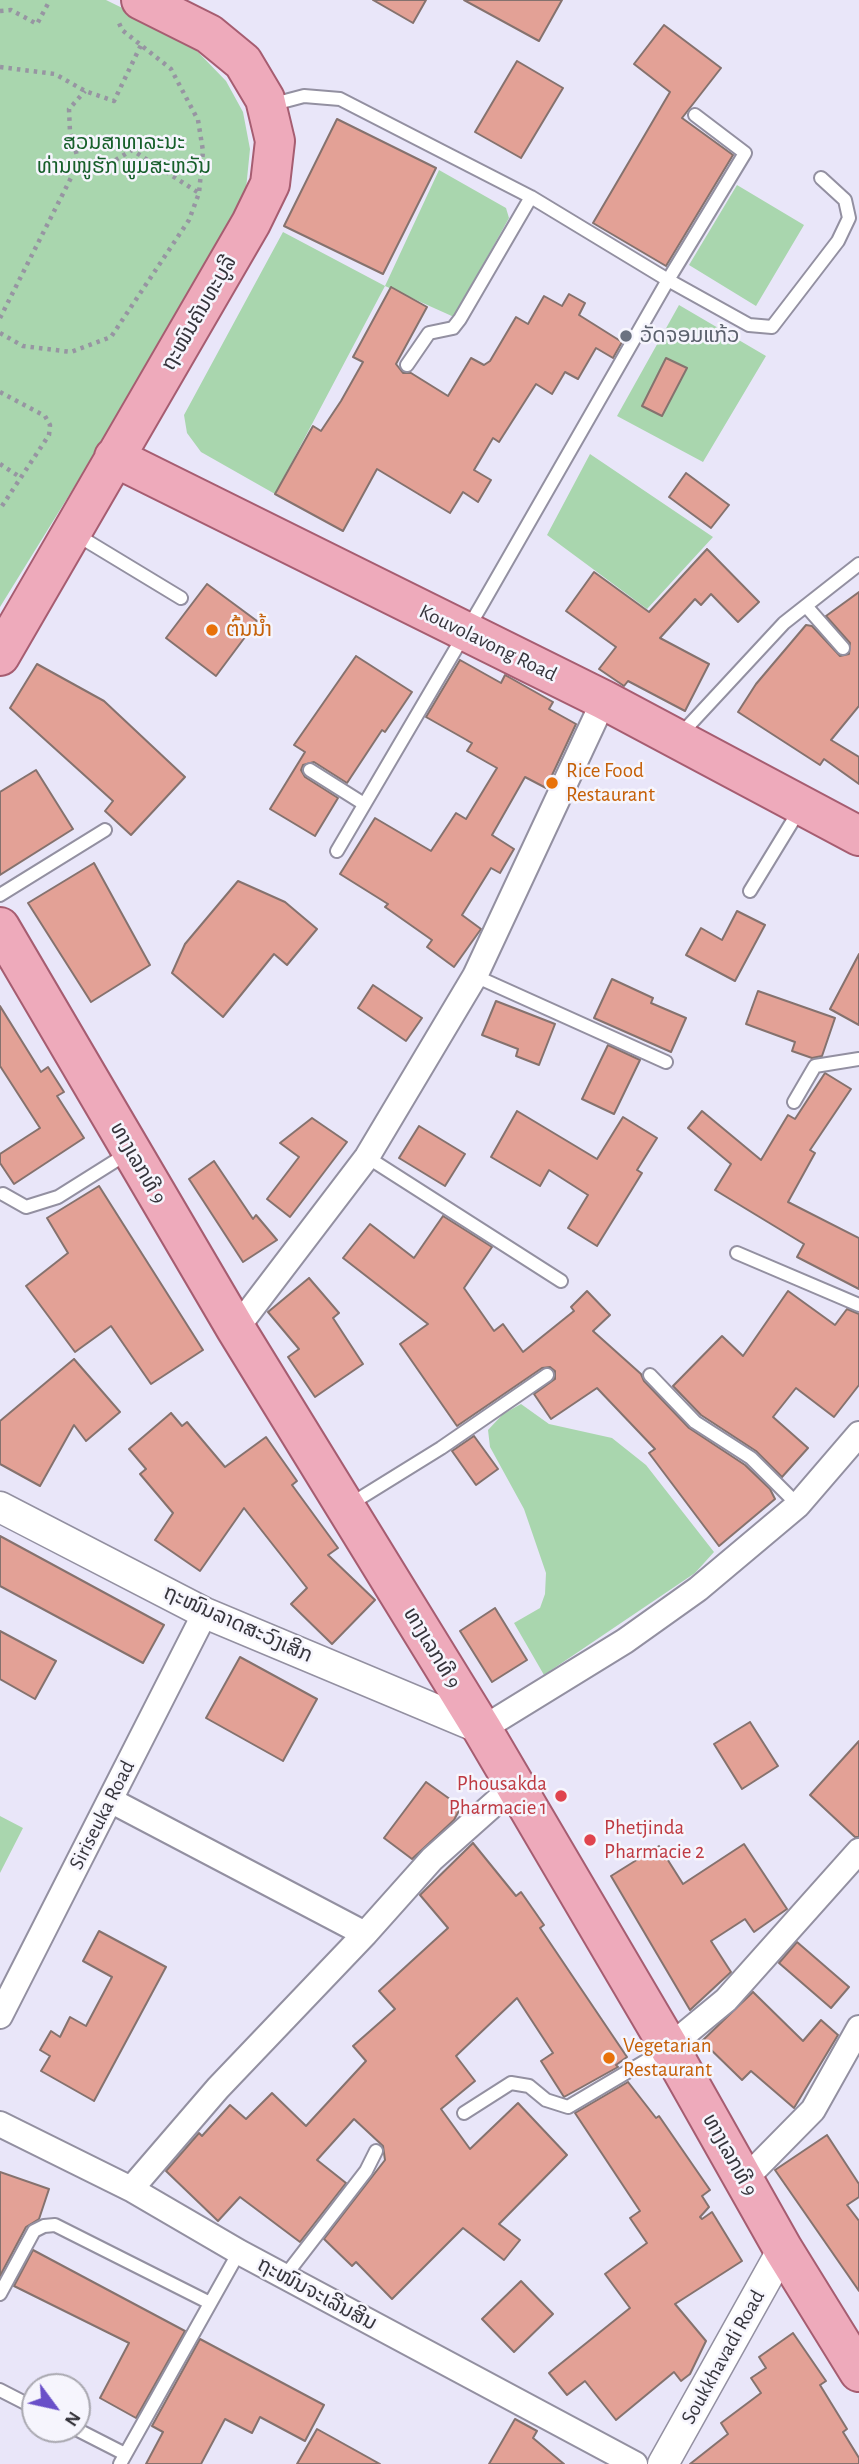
<!DOCTYPE html>
<meta charset="utf-8">
<style>
body{margin:0}
#map{position:relative;width:859px;height:2464px;overflow:hidden;background:#e9e6f9;font-family:"Alegreya Sans",sans-serif}
canvas{display:block}
.north{position:absolute;left:21px;top:2373px;width:70px;height:70px;box-sizing:border-box;background:#f6f5fd;border:2px solid #a9a8b0;border-radius:50%;rotate:123deg;font-size:19px;font-weight:700;line-height:28px;text-align:center;color:#36353c}
.north::after{content:'';display:block;margin:auto;width:24px;height:32px;background:#694fc8;clip-path:polygon(50% 0,100% 100%,50% 72%,0 100%)}
</style>
<div id="map">
<canvas width="859" height="2464"></canvas>
<div class="north">N</div>
</div>
<script>
const ctx = document.querySelector('canvas').getContext('2d');
ctx.lineJoin = 'round';
function fillPath(path, color) {
  ctx.fillStyle = color;
  ctx.fill(path, 'evenodd');
}
function toPath(rows) {
  const path = new Path2D();
  for (const r of rows) {
    path.moveTo(r[0], r[1]);
    for (let i = 2; i < r.length; i += 2) path.lineTo(r[i], r[i + 1]);
  }
  return path;
}
function trace(path, color, width, dash) {
  ctx.strokeStyle = color;
  ctx.lineWidth = width;
  ctx.lineCap = dash ? 'butt' : 'round';
  ctx.setLineDash(dash || []);
  ctx.stroke(path);
}
function drawText(font, color, halo, rows, align = 'center') {
  ctx.font = font + ' "Alegreya Sans","Noto Sans Lao",sans-serif';
  ctx.lineWidth = 5;
  ctx.setLineDash([]);
  ctx.textBaseline = 'middle';
  ctx.strokeStyle = halo;
  ctx.fillStyle = color;
  for (const [text, x, y, turn = 0] of rows) {
    ctx.save();
    ctx.translate(x, y);
    ctx.rotate((+turn || 0) * Math.PI / 180);
    ctx.textAlign = isNaN(turn) ? turn : align;
    if (halo) ctx.strokeText(text, 0, 0);
    ctx.fillText(text, 0, 0);
    ctx.restore();
  }
}
const green = toPath([
 [0,0,106,0,153,23,196,50,226,81,243,112,250,149,246,189,215,259,0,607],
 [439,170,506,208,509,218,454,317,385,286,275,494,201,452,187,433,184,415,283,232,385,286],
 [737,185,804,225,756,306,689,265],
 [679,305,766,356,703,462,617,416],
 [666,358,686,369,662,416,642,406],
 [590,454,713,537,647,609,547,535],
 [521,1404,549,1424,612,1438,646,1465,714,1552,695,1573,544,1675,514,1623,540,1608,545,1594,546,1573,524,1509,490,1447,488,1430,503,1414],
 [0,1816,23,1828,0,1873]
]);
const building = toPath([
 [373,0,426,0,413,23,373,0],
 [464,0,562,0,539,41,464,0],
 [664,25,721,68,682,118,733,155,666,266,593,223,670,92,634,64,664,25],
 [517,61,563,88,521,158,475,132,517,61],
 [337,119,436,168,383,274,284,226,337,119],
 [391,287,427,307,396,364,403,373,411,373,448,396,471,358,484,365,490,361,516,317,528,324,544,296,562,306,569,294,585,303,579,315,622,342,613,358,596,348,578,379,565,372,552,394,536,384,499,442,493,438,474,470,491,480,478,502,463,492,450,513,377,469,343,531,275,494,313,426,321,431,341,401,363,362,353,357,391,287],
 [666,358,687,368,662,416,642,406,666,358],
 [686,473,729,505,711,528,669,497,686,473],
 [707,549,759,602,738,622,711,594,701,605,695,599,660,638,709,664,685,711,628,681,624,686,599,669,616,647,566,611,594,572,649,612,707,549],
 [207,584,257,621,216,676,166,638,207,584],
 [859,592,859,706,831,740,859,757,859,784,824,759,820,765,738,712,756,684,806,625,812,626,840,656,849,654,850,643,826,616,859,592],
 [356,656,412,692,385,732,382,730,347,783,314,762,303,765,301,770,305,777,338,798,315,836,270,809,305,752,294,745,356,656],
 [460,660,501,683,505,675,514,680,553,702,549,709,576,724,546,788,525,777,492,835,514,849,500,873,491,868,462,915,481,929,454,967,427,947,432,940,385,907,388,904,340,874,375,818,431,851,456,813,466,819,497,768,467,751,472,743,426,717,460,660],
 [37,664,104,701,185,777,131,835,105,811,113,801,10,708,37,664],
 [36,770,73,829,0,875,0,792,36,770],
 [94,863,150,965,91,1002,28,903,94,863],
 [238,881,285,902,317,929,287,965,274,954,223,1017,172,973,185,944,238,881],
 [737,911,765,925,735,981,686,955,701,928,722,940,737,911],
 [859,954,859,1025,830,1009,859,954],
 [612,979,653,998,651,1003,686,1018,671,1052,594,1018,612,979],
 [373,985,422,1018,406,1041,358,1008,373,985],
 [758,991,835,1018,822,1056,812,1058,792,1051,795,1042,746,1024,758,991],
 [496,1001,555,1024,539,1065,516,1056,518,1049,482,1035,496,1001],
 [0,1006,41,1072,48,1067,64,1092,57,1096,84,1138,14,1184,0,1163,0,1154,40,1128,0,1066,0,1006],
 [608,1045,640,1060,614,1114,582,1099,608,1045],
 [825,1073,851,1089,810,1150,815,1153,788,1202,859,1238,859,1289,797,1257,804,1244,715,1190,731,1164,688,1128,702,1111,761,1160,788,1115,795,1119,825,1073],
 [517,1111,597,1159,623,1117,657,1138,637,1170,642,1173,597,1246,568,1228,588,1195,549,1170,540,1186,491,1157,517,1111],
 [312,1118,347,1142,290,1217,267,1199,299,1157,280,1143,312,1118],
 [419,1126,465,1154,445,1186,399,1158,419,1126],
 [214,1161,253,1219,256,1215,277,1240,243,1262,189,1179,214,1161],
 [99,1186,203,1350,151,1384,111,1326,75,1352,26,1286,68,1253,47,1218,99,1186],
 [443,1216,492,1247,464,1288,494,1331,503,1324,523,1352,574,1311,571,1307,587,1291,610,1315,593,1331,641,1374,644,1381,689,1428,745,1465,770,1489,775,1499,719,1546,649,1453,655,1449,597,1388,551,1419,534,1394,555,1379,555,1371,550,1367,542,1368,457,1426,400,1344,428,1324,343,1258,370,1224,414,1258,443,1216],
 [309,1278,339,1313,333,1318,363,1364,315,1397,288,1357,299,1349,268,1312,309,1278],
 [788,1291,835,1325,847,1309,859,1314,859,1385,834,1417,796,1388,773,1417,808,1448,782,1477,756,1451,701,1415,673,1386,722,1336,743,1356,788,1291],
 [74,1359,120,1412,86,1441,74,1425,40,1486,0,1464,0,1421,74,1359],
 [171,1413,182,1426,187,1422,225,1467,266,1437,297,1481,292,1485,338,1548,328,1555,375,1600,332,1644,291,1604,307,1588,244,1508,200,1571,155,1540,173,1513,140,1474,146,1469,129,1449,171,1413],
 [474,1436,498,1469,476,1485,452,1451,474,1436],
 [0,1536,164,1625,143,1663,0,1586,0,1536],
 [495,1608,527,1660,492,1682,460,1631,495,1608],
 [0,1631,56,1661,35,1699,0,1679,0,1631],
 [240,1657,317,1699,283,1761,206,1718,240,1657],
 [750,1722,778,1766,742,1789,714,1744,750,1722],
 [859,1741,859,1837,855,1837,810,1795,859,1741],
 [426,1782,461,1807,454,1820,412,1859,384,1838,426,1782],
 [473,1843,516,1896,521,1892,544,1925,540,1928,627,2057,616,2065,618,2067,564,2097,541,2061,553,2053,517,1998,456,2056,475,2081,441,2109,470,2149,518,2103,567,2155,499,2224,520,2240,504,2260,463,2228,392,2299,356,2262,352,2266,324,2239,385,2160,383,2146,354,2119,317,2160,346,2183,300,2242,240,2197,218,2221,166,2171,199,2133,202,2136,230,2105,246,2119,272,2093,306,2126,366,2061,353,2046,395,2009,379,1991,448,1928,420,1895,473,1843],
 [744,1844,787,1909,754,1932,745,1919,711,1941,731,1972,690,2010,611,1876,659,1846,683,1884,744,1844],
 [99,1931,166,1967,94,2101,41,2071,50,2056,40,2050,51,2031,60,2037,70,2017,86,2026,112,1977,83,1961,99,1931],
 [797,1942,849,1987,831,2008,779,1963,797,1942],
 [753,1992,803,2041,821,2020,838,2035,794,2108,751,2071,742,2080,702,2041,753,1992],
 [628,2082,656,2118,659,2116,710,2190,702,2196,709,2207,700,2217,702,2219,712,2212,742,2261,675,2304,706,2341,690,2374,681,2381,674,2372,616,2420,585,2381,567,2395,549,2373,630,2308,605,2274,647,2243,630,2218,640,2211,575,2113,628,2082],
 [827,2135,859,2184,859,2197,847,2205,859,2221,859,2291,775,2170,827,2135],
 [0,2172,49,2189,39,2219,26,2227,0,2276,0,2172],
 [33,2250,185,2331,136,2418,100,2398,129,2343,14,2286,33,2250],
 [521,2281,553,2314,514,2352,482,2319,521,2281],
 [793,2333,826,2381,820,2385,847,2429,843,2432,859,2458,859,2464,690,2464,728,2434,721,2423,761,2393,751,2378,766,2368,759,2357,793,2333],
 [200,2339,324,2405,305,2441,260,2417,252,2433,225,2419,201,2464,146,2464,163,2432,152,2426,200,2339],
 [515,2419,537,2431,533,2438,564,2464,489,2464,515,2419],
 [317,2429,380,2464,297,2464,317,2429]
]);
const path = toPath([
 [0,11,11,10,37,24,50,0],
 [0,67,55,74,85,91,114,101,141,45],
 [79,162,70,132,69,109,85,91],
 [0,318,79,162,109,164,132,150,199,193],
 [0,333,23,346,71,352,111,337,189,220,199,193,203,151,198,120,171,69,122,30,119,23],
 [0,392,45,416,50,425,49,435,0,509],
 [0,464,20,477]
]);
const service = toPath([
 [270,105,304,96,340,99,531,197,668,280,481,606,337,851],
 [695,115,745,153,668,280,749,325,772,327,838,241,849,218,845,200,821,178],
 [407,365,429,333,453,328,460,319,531,197],
 [77,535,181,598],
 [806,606,843,648],
 [680,735,784,623,859,564],
 [310,770,364,804],
 [750,891,800,809],
 [0,895,105,830],
 [475,976,666,1062],
 [794,1102,815,1066,859,1059],
 [367,1157,561,1281],
 [3,1194,26,1207,58,1197,128,1153],
 [737,1253,859,1305],
 [650,1375,695,1422,751,1458,798,1505],
 [349,1505,441,1448,547,1375],
 [464,2113,511,2083,529,2086,546,2100,568,2107,666,2049],
 [285,2276,366,2171,376,2151],
 [0,2294,34,2231,44,2226,55,2225,210,2303],
 [0,2390,35,2408],
 [76,2429,125,2454],
 [120,2464,239,2252]
]);
const minor = toPath([
 [236,1329,367,1157,475,976,604,700],
 [482,1729,625,1641,698,1589,798,1505,859,1434],
 [110,1800,365,1934],
 [0,2016,205,1613],
 [669,2047,726,2000,859,1851],
 [0,2124,131,2189,239,2252,635,2464],
 [744,2180,813,2110,859,2028],
 [131,2189,218,2088,365,1934,432,1859,514,1786]
]);
const tertiary = toPath([
 [0,1507,205,1613,482,1729],
 [663,2464,783,2249]
]);
const primary = toPath([
 [114,457,604,700,859,836],
 [0,656,251,223,270,184,275,141,265,99,243,62,209,34,141,0],
 [0,927,236,1329,482,1729,669,2047,783,2249,859,2372]
]);
const markers = [
 [626,336,7,"#6b7280"],
 [212,630,7,"#e8710a"],
 [552,783,7,"#e8710a"],
 [561,1796,7,"#e0444e"],
 [590,1840,7,"#e0444e"],
 [609,2058,7,"#e8710a"]
];
const parkNames = [
 ["ສວນສາທາລະນະ",124,143],
 ["ທ່ານໜູຮັກ ພູມສະຫວັນ",124,167]
];
const streetNames = [
 ["ຖະໜົນຄັນທະບູລີ",199,313,-60],
 ["Kouvolavong Road",488,643,26],
 ["ທາງເລກທີ 9",138,1163,60],
 ["ຖະໜົນລາດສະວົງເສິກ",238,1624,24],
 ["ທາງເລກທີ 9",432,1648,59],
 ["Siriseuka Road",102,1815,-63],
 ["ທາງເລກທີ 9",730,2155,61],
 ["ຖະໜົນຈະເລີນສິນ",317,2294,28],
 ["Soukkhavadi Road",723,2357,-61]
];
const worshipNames = [
 ["ວັດຈອມແກ້ວ",640,336]
];
const foodNames = [
 ["ຕົ້ນນໍ້າ",226,630],
 ["Rice Food",566,771],
 ["Restaurant",566,795],
 ["Vegetarian",623,2046],
 ["Restaurant",623,2070]
];
const healthNames = [
 ["Phousakda",547,1784],
 ["Pharmacie 1",547,1808],
 ["Phetjinda",604,1828,"left"],
 ["Pharmacie 2",604,1852,"left"]
];
fillPath(green, '#a9d6ae');
fillPath(building, '#e3a196');
trace(building, '#85726e', 2);
trace(service, '#9390a1', 16);
trace(minor, '#9390a1', 28);
trace(tertiary, '#9390a1', 33);
trace(primary, '#a65d71', 42);
trace(path, '#9795a2', 4.5, [3.5, 5]);
trace(service, '#fff', 12);
trace(minor, '#fff', 24);
trace(tertiary, '#fff', 30);
trace(primary, '#eab', 38);
for (const [x, y, r, color] of markers) {
  const dot = new Path2D();
  dot.arc(x, y, r, 0, 2 * Math.PI);
  ctx.fillStyle = color;
  ctx.fill(dot);
  trace(dot, '#f6f5fd', 2.5);
}
drawText('21px', '#165f2a', '#f6f5fd', parkNames);
drawText('21px', '#36353c', '#f6f5fd', streetNames);
drawText('21px', '#5b616d', '#f6f5fd', worshipNames, 'left');
drawText('21px', '#c56008', '#f6f5fd', foodNames, 'left');
drawText('21px', '#be3a42', '#f6f5fd', healthNames, 'right');
</script>
